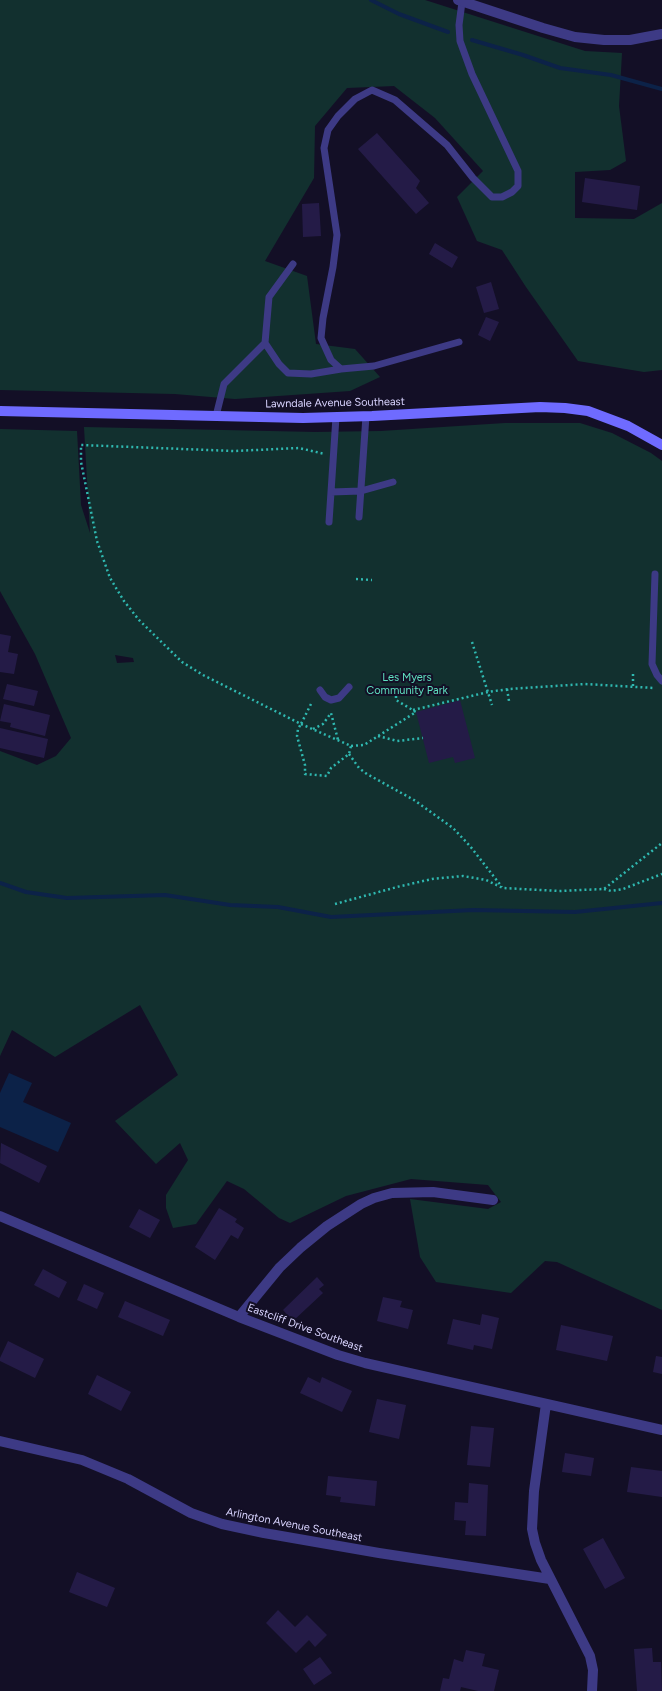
<!DOCTYPE html>
<style>
body{margin:0}
canvas{display:block;background:#130f26}
</style>
<canvas width="662" height="1691"></canvas>
<script>
const ctx = document.querySelector('canvas').getContext('2d');
ctx.lineJoin = 'round';
function fillPath(path, color) {
  ctx.fillStyle = color;
  ctx.fill(path, 'evenodd');
}
function toPath(rows) {
  const path = new Path2D();
  for (const r of rows) {
    path.moveTo(r[0], r[1]);
    for (let i = 2; i < r.length; i += 2) path.lineTo(r[i], r[i + 1]);
  }
  return path;
}
function trace(path, color, width, dash) {
  ctx.strokeStyle = color;
  ctx.lineWidth = width;
  ctx.lineCap = dash ? 'butt' : 'round';
  ctx.setLineDash(dash || []);
  ctx.stroke(path);
}
function drawText(font, color, halo, rows, align = 'center') {
  ctx.font = font + ' Figtree,sans-serif';
  ctx.lineWidth = 4;
  ctx.setLineDash([]);
  ctx.textBaseline = 'middle';
  ctx.strokeStyle = halo;
  ctx.fillStyle = color;
  for (const [text, x, y, turn = 0] of rows) {
    ctx.save();
    ctx.translate(x, y);
    ctx.rotate((+turn || 0) * Math.PI / 180);
    ctx.textAlign = isNaN(turn) ? turn : align;
    if (halo) ctx.strokeText(text, 0, 0);
    ctx.fillText(text, 0, 0);
    ctx.restore();
  }
}
const green = toPath([
 [0,0,425,0,585,51,622,53,619,106,626,161,610,170,575,172,575,218,634,219,662,203,662,370,644,372,578,361,526,287,502,250,477,241,457,197,483,171,435,118,394,86,347,88,315,126,314,178,265,261,307,276,316,344,355,349,380,377,350,391,235,399,175,394,0,390],
 [505,423,580,423,612,433,651,453,662,461,662,1310,557,1262,545,1261,511,1293,436,1282,420,1257,410,1199,488,1209,501,1202,488,1185,411,1179,346,1196,290,1223,279,1218,244,1189,227,1181,196,1224,173,1228,166,1208,166,1195,188,1160,180,1143,156,1164,115,1121,178,1075,140,1005,55,1057,12,1030,0,1056,0,751,37,765,56,756,71,738,35,654,0,591,0,429,77,431,81,505,90,533,84,427,315,432,381,431],
 [115,655,133,658,134,662,117,663]
]);
const water = toPath([
 [9,1073,32,1083,23,1102,71,1123,58,1152,0,1127,0,1093]
]);
const stream = toPath([
 [371,0,399,14,448,32],
 [472,40,523,55,560,68,611,75,662,89],
 [0,883,26,892,67,898,165,895,230,905,278,907,331,917,473,910,575,912,662,903]
]);
const building = toPath([
 [377,133,420,181,416,188,429,203,416,214,358,149],
 [585,178,640,186,637,210,582,202],
 [319,203,321,236,303,237,302,204],
 [435,243,458,257,452,268,429,254],
 [491,282,499,309,484,313,476,287],
 [486,317,499,322,490,341,478,335],
 [0,634,11,636,8,652,18,654,14,674,0,672],
 [7,684,38,691,34,706,3,699],
 [460,700,475,758,455,763,453,757,429,763,416,712],
 [4,704,50,715,45,736,10,727,11,723,0,721],
 [0,728,48,739,44,758,0,748],
 [1,1143,47,1166,39,1183,0,1163],
 [219,1208,237,1219,235,1222,244,1228,238,1239,231,1235,215,1260,195,1247],
 [139,1209,160,1220,150,1238,129,1227],
 [43,1269,67,1282,59,1298,34,1285],
 [317,1277,324,1285,319,1289,323,1293,293,1321,283,1310],
 [84,1284,104,1293,97,1309,77,1300],
 [383,1297,402,1301,400,1307,413,1310,408,1329,377,1321],
 [125,1301,170,1320,163,1336,118,1317],
 [482,1314,499,1318,492,1349,474,1345,473,1350,447,1344,453,1319,480,1325],
 [561,1325,613,1336,607,1361,556,1350],
 [8,1341,44,1359,35,1378,0,1361,0,1358],
 [656,1356,662,1357,662,1374,653,1372],
 [97,1375,131,1392,121,1411,88,1394],
 [308,1377,320,1383,322,1377,352,1391,342,1412,300,1393],
 [377,1399,406,1405,399,1439,369,1432],
 [471,1426,494,1428,490,1467,467,1465],
 [565,1453,594,1458,591,1476,562,1472],
 [631,1467,662,1471,662,1497,627,1492],
 [328,1476,377,1481,375,1506,340,1502,341,1497,326,1495],
 [469,1483,488,1485,486,1536,465,1535,466,1521,454,1520,455,1502,468,1503],
 [603,1538,625,1578,605,1589,583,1549],
 [77,1572,115,1588,107,1607,69,1592],
 [278,1610,295,1627,307,1615,327,1635,315,1647,309,1640,296,1653,266,1623],
 [652,1648,653,1662,661,1662,662,1691,637,1691,634,1649],
 [466,1650,485,1654,482,1666,499,1670,494,1691,478,1691,461,1687,460,1691,440,1691,443,1678,449,1679,454,1659,463,1662],
 [320,1657,332,1673,314,1685,303,1669]
]);
const path = toPath([
 [356,579,372,580],
 [472,642,492,705],
 [633,686,633,674],
 [507,689,509,701],
 [311,704,301,724,203,675,182,662,139,620,124,601,110,578,97,541,81,462,81,445,234,451,299,448,325,454],
 [413,710,488,692,509,689,585,684,654,688],
 [301,724,351,746,349,754,331,768,327,776,305,774,305,765,297,736,298,729,301,724],
 [313,729,323,724,331,713,338,740],
 [378,736,397,741,423,738],
 [351,746,364,745,416,712,396,700,396,689,394,689],
 [349,754,359,768,367,774,414,800,453,828,470,846,502,887],
 [604,889,611,891,623,889,662,874],
 [335,904,397,887,432,879,463,876,486,880,503,888,559,891,604,889,662,843]
]);
const lane = toPath([
 [293,264,269,297,265,343,279,364,288,373,311,374,341,369],
 [459,342,374,366,341,369,331,360,321,338,323,318,333,267,337,235,324,148,328,130,338,116,355,99,372,90,395,100,447,145,473,178,492,197,502,197,512,192,518,186,518,171,472,74,460,41,459,25,462,2],
 [216,416,224,384,265,343],
 [331,492,361,491,393,482],
 [359,517,366,416],
 [329,522,336,417],
 [655,574,652,664,657,675,662,681],
 [320,690,325,697,331,700,339,698,349,687]
]);
const street = toPath([
 [458,0,543,28,575,37,604,40,630,40,662,34],
 [0,1216,239,1317,338,1355,365,1363,662,1430],
 [239,1317,280,1267,300,1248,327,1226,361,1204,374,1198,392,1193,433,1192,493,1200],
 [546,1404,534,1491,532,1529,535,1543,541,1560,590,1656,593,1670,592,1691],
 [0,1441,82,1460,128,1479,191,1513,222,1524,264,1533,379,1553,550,1579]
]);
const secondary = toPath([
 [0,411,303,418,372,416,540,407,565,408,588,411,628,426,662,445]
]);
const streetNames = [
 ["Lawndale Avenue Southeast",335,403,-1],
 ["Eastcliff Drive Southeast",305,1328,20],
 ["Arlington Avenue Southeast",294,1525,11]
];
const parkNames = [
 ["Les Myers",407,678],
 ["Community Park",407,691]
];
fillPath(green, '#12302f');
fillPath(water, '#0c2248');
trace(stream, '#0c2248', 4);
fillPath(building, '#241b47');
trace(path, '#2fb8b0', 2.5, [2, 3]);
trace(lane, '#3d3a85', 7);
trace(street, '#3d3a85', 10);
trace(secondary, '#6f6bff', 10);
drawText('11px', '#d9d4ff', '#130f26', streetNames);
drawText('11px', '#5fe0c0', '#130f26', parkNames);
</script>
